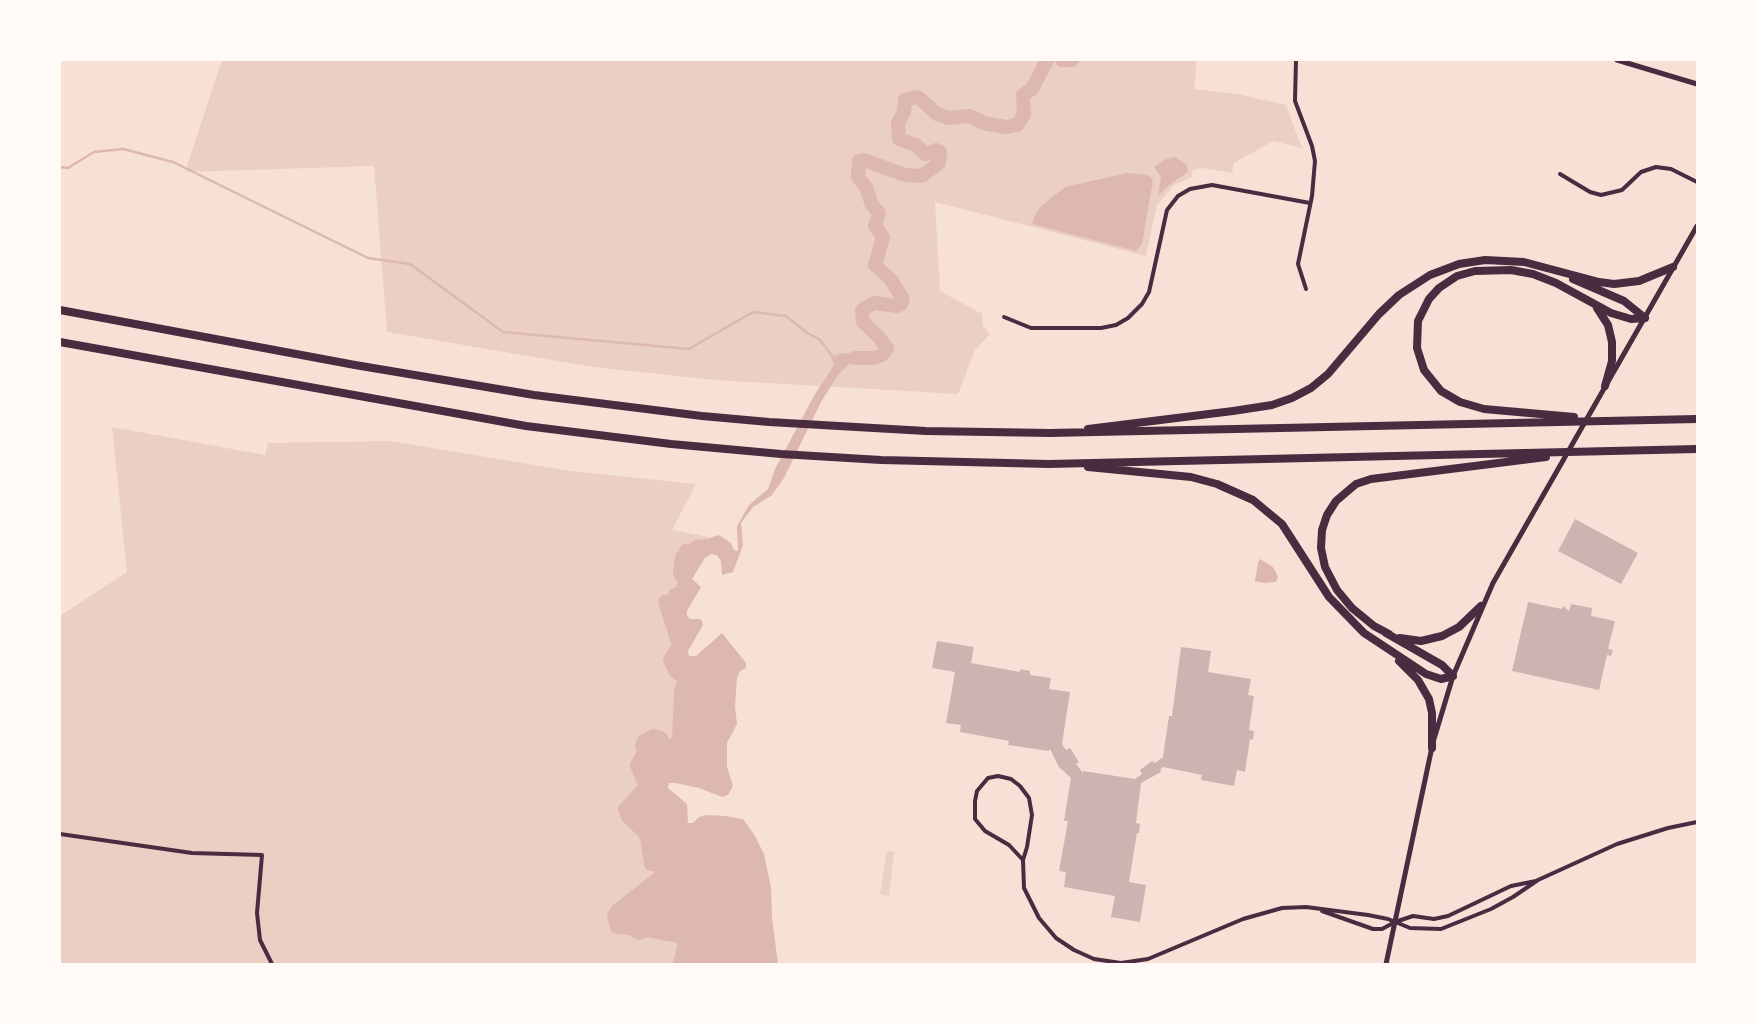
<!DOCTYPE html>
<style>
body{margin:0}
#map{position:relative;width:1757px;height:1024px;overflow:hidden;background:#f7e1d7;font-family:Lora,serif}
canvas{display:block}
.frame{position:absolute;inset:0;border:61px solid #fffaf5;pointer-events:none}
</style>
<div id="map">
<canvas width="1757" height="1024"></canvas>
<div class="frame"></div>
</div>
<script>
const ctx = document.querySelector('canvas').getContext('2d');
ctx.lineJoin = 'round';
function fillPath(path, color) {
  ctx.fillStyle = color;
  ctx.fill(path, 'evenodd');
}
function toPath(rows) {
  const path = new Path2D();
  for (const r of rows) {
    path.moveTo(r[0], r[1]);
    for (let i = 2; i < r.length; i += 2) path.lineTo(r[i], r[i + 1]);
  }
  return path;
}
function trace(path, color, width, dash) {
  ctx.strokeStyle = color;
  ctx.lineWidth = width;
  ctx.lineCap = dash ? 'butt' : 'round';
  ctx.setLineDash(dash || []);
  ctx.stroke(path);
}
const green = toPath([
 [222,60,1197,60,1194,89,1237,94,1286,105,1302,148,1273,141,1234,163,1232,173,1202,168,1192,170,1192,177,1174,185,1157,205,1146,256,935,202,940,291,982,314,983,326,990,334,975,350,958,394,715,380,593,367,387,332,374,166,185,172],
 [112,427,265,455,268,443,391,441,571,471,696,484,672,530,709,537,693,552,687,551,691,556,690,559,680,569,682,577,685,580,682,592,675,597,680,597,683,601,668,608,670,615,669,620,679,645,675,651,685,679,681,692,679,740,666,752,655,756,649,754,648,749,662,743,661,738,653,736,644,741,642,746,644,753,637,765,645,785,643,790,630,802,633,823,644,832,647,838,651,864,659,865,664,874,663,877,654,881,614,917,617,927,680,936,685,942,680,964,60,964,60,616,127,572],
 [894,851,889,896,880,894,886,855,888,852]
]);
const water = toPath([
 [1175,157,1187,165,1188,172,1169,185,1158,196,1161,177,1154,167,1166,159],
 [1127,173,1148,175,1153,180,1142,244,1136,251,1032,224,1036,213,1042,205,1065,187],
 [858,352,875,356,873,362,849,364,838,375,821,402,784,478,772,495,753,507,741,523,743,545,733,572,722,575,721,561,717,555,711,554,705,558,692,579,701,587,687,611,687,616,690,619,701,619,703,625,688,651,689,656,696,656,722,633,746,663,746,668,740,671,737,678,735,707,737,724,727,743,727,767,733,786,728,795,722,797,699,788,676,783,669,783,668,788,687,804,688,823,693,823,699,817,707,815,726,816,743,819,755,836,764,854,771,887,772,918,778,964,680,964,685,942,680,936,647,930,639,933,631,928,617,927,614,917,618,910,654,881,663,877,664,874,659,865,651,864,647,838,644,832,628,817,625,809,643,790,645,785,638,771,640,764,666,752,679,739,681,692,685,679,676,672,670,660,679,645,665,602,677,605,683,601,675,595,682,592,685,580,680,574,680,562,682,557,690,559,691,556,686,553,686,551,692,552,697,542,719,535,731,543,734,550,738,551,737,526,749,505,768,489,775,469,815,394,831,370,834,363,831,358,839,354],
 [1260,559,1273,567,1278,577,1276,582,1264,583,1255,581,1258,562]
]);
const stream = toPath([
 [60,167,68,168,94,152,123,149,173,162,368,258,410,264,503,332,689,349,753,312,786,316,807,333,819,339,834,358]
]);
const river = toPath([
 [1062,60,1072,60],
 [855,358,874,358,882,355,887,349,879,337,863,322,862,310,874,303,897,306,901,304,903,299,891,280,875,265,883,237,875,226,879,213,872,205,866,187,858,177,859,161,864,160,905,175,922,176,939,163,940,152,936,150,925,154,916,145,899,139,898,123,904,112,905,100,915,97,919,98,937,114,949,118,969,116,987,124,1007,127,1017,125,1024,115,1023,95,1032,89,1047,60],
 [680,964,685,942,680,936,646,930,639,933,631,928,617,927,614,917,618,910,664,874,659,865,651,864,647,838,644,832,628,817,625,809,643,790,645,785,637,765,644,753,642,746,644,741,653,736,661,738,663,743,650,747,648,750,650,754,656,756,666,752,679,740,681,692,685,679,676,672,670,660,679,645,665,602,677,605,683,601,675,595,682,592,685,580,680,574,682,557,689,561,691,556,686,553,686,551,693,552,697,547,706,546]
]);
const building = toPath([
 [1575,519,1638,553,1621,584,1558,551],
 [1528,602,1562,609,1563,606,1569,611,1571,604,1592,608,1591,616,1615,621,1608,649,1613,650,1611,656,1607,655,1599,690,1512,671],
 [937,641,974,647,971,663,1020,672,1020,669,1030,671,1030,675,1051,678,1049,689,1070,692,1062,744,1066,750,1070,748,1079,762,1076,764,1083,773,1083,771,1135,779,1142,774,1140,770,1152,761,1155,763,1163,757,1169,716,1172,716,1181,647,1211,651,1208,672,1251,679,1248,695,1254,696,1249,730,1254,731,1253,740,1250,739,1245,772,1237,770,1234,786,1201,780,1202,775,1163,767,1160,770,1161,772,1141,783,1136,823,1140,824,1139,833,1137,833,1129,882,1146,885,1140,922,1111,917,1115,896,1064,887,1066,872,1059,871,1068,821,1064,821,1071,778,1059,767,1050,749,1049,751,1008,745,1009,741,960,732,961,725,946,723,955,672,932,668]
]);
const minor = toPath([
 [1296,60,1295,101,1312,146,1315,161,1312,196,1298,264,1306,289],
 [1560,174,1590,192,1601,195,1622,190,1641,172,1656,167,1671,169,1697,182],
 [1004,317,1031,328,1101,328,1116,325,1128,318,1142,304,1149,292,1167,210,1178,196,1190,189,1212,185,1310,203],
 [60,834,192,853,262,855,257,913,260,940,272,964],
 [1023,860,1009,845,985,831,975,819,975,801,977,791,988,778,998,776,1011,779,1020,786,1029,798,1032,815,1027,847,1023,860,1024,888,1039,918,1056,938,1074,950,1094,959,1121,963,1148,959,1243,919,1282,908,1306,907,1368,915,1388,919,1410,928,1441,929,1491,909,1513,897,1538,880,1617,844,1668,828,1697,822],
 [1322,911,1373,929,1382,929,1395,922,1413,916,1434,919,1448,916,1511,886,1536,881]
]);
const tertiary = toPath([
 [1617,60,1697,84],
 [1434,739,1453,676,1493,583,1697,226],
 [1386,964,1432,747]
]);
const motorway = toPath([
 [1573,279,1624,301,1645,318],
 [1597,308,1608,325,1612,342,1612,361,1605,386],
 [60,310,355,365,534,395,702,416,769,422,926,431,1050,433,1697,419],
 [60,342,526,426,671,444,781,454,881,460,1049,464,1697,449],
 [1574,417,1484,409,1460,402,1441,391,1424,370,1417,348,1418,321,1429,299,1439,288,1457,276,1475,271,1511,270,1533,274,1556,283,1611,313,1631,319,1645,318],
 [1088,429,1233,411,1272,405,1292,398,1311,388,1328,374,1379,314,1399,295,1430,275,1459,264,1485,260,1524,262,1599,282,1614,284,1639,281,1673,267],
 [1088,467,1191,477,1217,484,1253,500,1282,524,1329,597,1364,633,1426,674,1441,679,1453,676,1442,665,1386,633],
 [1389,634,1374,626,1352,608,1337,590,1325,567,1321,548,1322,530,1327,515,1336,501,1356,484,1371,479,1546,457],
 [1400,638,1421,641,1442,636,1459,627,1481,606],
 [1399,661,1418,680,1429,699,1432,713,1432,748]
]);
fillPath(green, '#ebcfc5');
fillPath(water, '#dcb8b0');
trace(stream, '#dcb8b0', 2.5);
trace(river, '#dcb8b0', 14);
fillPath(building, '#ccb4b1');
trace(minor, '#4a2c40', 4);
trace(tertiary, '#4a2c40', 5);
trace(motorway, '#4a2c40', 8);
</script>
